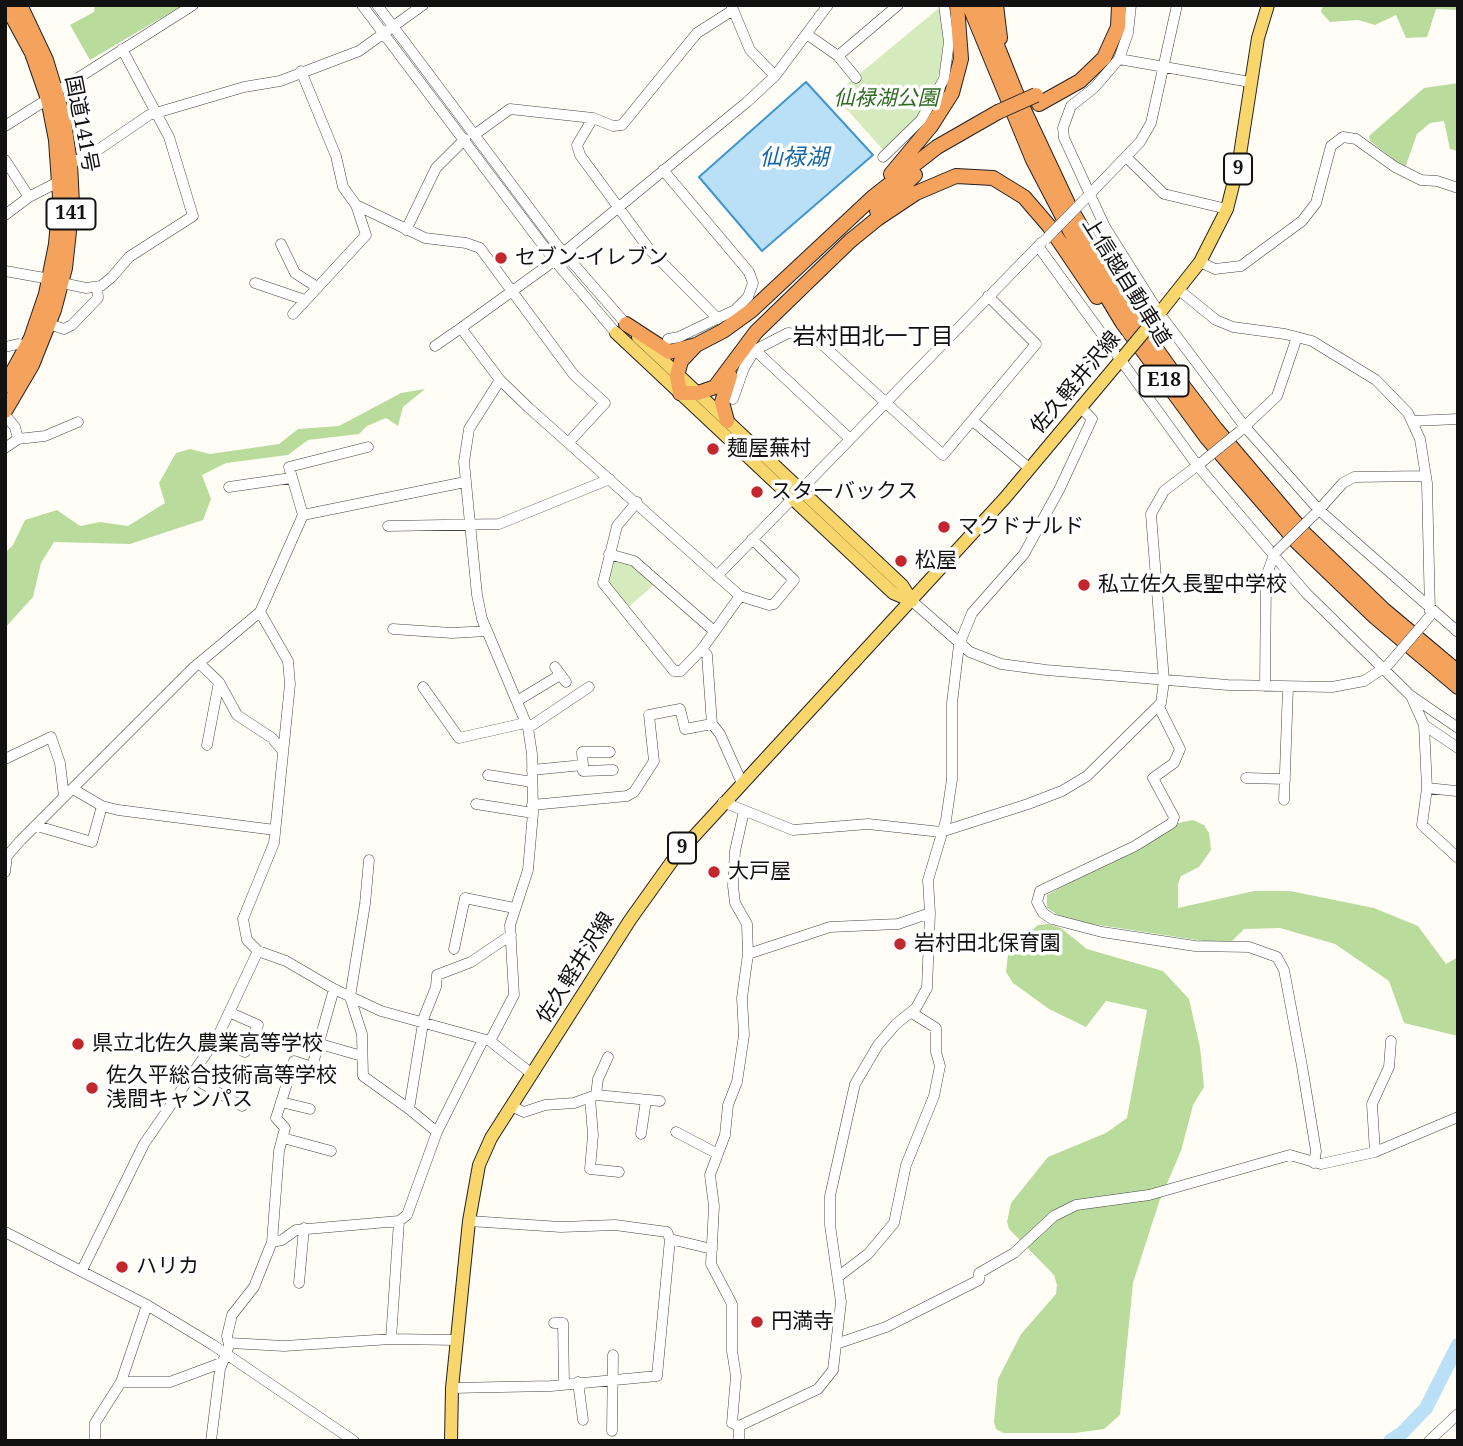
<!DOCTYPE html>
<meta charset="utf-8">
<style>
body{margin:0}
#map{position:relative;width:1463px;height:1446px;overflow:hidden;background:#fffdf5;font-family:"Noto Serif",serif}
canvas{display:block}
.frame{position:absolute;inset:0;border:7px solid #111;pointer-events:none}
</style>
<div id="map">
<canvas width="1463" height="1446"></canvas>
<div class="frame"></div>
</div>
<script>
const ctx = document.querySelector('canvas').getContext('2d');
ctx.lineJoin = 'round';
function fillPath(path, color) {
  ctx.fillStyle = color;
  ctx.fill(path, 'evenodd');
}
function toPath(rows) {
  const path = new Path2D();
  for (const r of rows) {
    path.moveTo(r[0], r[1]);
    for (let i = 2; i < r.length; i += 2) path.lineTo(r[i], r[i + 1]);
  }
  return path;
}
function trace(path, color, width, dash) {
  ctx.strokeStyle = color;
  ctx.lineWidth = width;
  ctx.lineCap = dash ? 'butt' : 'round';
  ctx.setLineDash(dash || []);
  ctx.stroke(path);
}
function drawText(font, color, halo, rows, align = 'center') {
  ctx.font = font + ' "Noto Serif","Noto Sans JP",serif';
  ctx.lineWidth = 7;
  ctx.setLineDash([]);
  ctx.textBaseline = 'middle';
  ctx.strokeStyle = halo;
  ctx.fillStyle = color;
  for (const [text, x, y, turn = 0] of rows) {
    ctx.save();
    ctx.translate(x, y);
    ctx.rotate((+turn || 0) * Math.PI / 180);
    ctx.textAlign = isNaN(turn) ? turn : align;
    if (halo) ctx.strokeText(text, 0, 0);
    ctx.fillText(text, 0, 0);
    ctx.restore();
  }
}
const green = toPath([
 [939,8,944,28,943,60,933,92,910,126,884,151,834,95],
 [613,561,635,566,655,584,626,609,605,578]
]);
const forest = toPath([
 [95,5,183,5,90,60,70,25,94,12],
 [1323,5,1458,5,1458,10,1436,9,1427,37,1406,38,1396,15,1375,25,1358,20,1330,22,1321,12],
 [1458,83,1458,151,1450,149,1444,121,1430,123,1417,134,1405,168,1370,141,1369,136,1424,88],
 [425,389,403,407,398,426,386,418,367,426,359,434,308,440,288,455,226,463,202,475,211,499,203,520,130,544,54,542,41,563,33,597,5,628,5,553,13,545,25,520,57,510,80,526,100,522,128,526,165,503,159,483,176,453,190,449,210,454,279,444,298,429,339,426,401,393],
 [1193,820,1204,825,1209,833,1211,850,1199,867,1181,876,1178,884,1178,908,1254,891,1290,891,1374,908,1418,926,1446,964,1458,957,1458,1036,1404,1023,1389,981,1335,944,1280,928,1244,929,1232,941,1210,942,1066,920,1047,908,1047,895,1178,823],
 [1048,924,1061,928,1087,949,1163,971,1189,999,1200,1047,1204,1087,1193,1105,1181,1151,1159,1202,1133,1283,1120,1415,1104,1429,1075,1433,1003,1433,996,1429,994,1422,998,1379,1021,1334,1056,1294,1057,1285,1054,1275,1009,1229,1007,1222,1011,1203,1048,1157,1106,1133,1127,1118,1147,1010,1106,1001,1086,1027,1049,1009,1013,983,1006,972,1008,955,1017,942,1038,925]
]);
const water = toPath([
 [806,82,873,155,762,251,699,177,806,82]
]);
const river = toPath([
 [1390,1441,1402,1433,1426,1408,1458,1345]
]);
const minor = toPath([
 [362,5,554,260,616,333],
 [377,5,557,245,626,324],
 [1131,5,1128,33,1119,59,1094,88,1071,106,1063,128,1064,138,1105,227,1159,313,1245,427,1319,510,1458,632],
 [732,7,750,50,775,76],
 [808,35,838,56,898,5],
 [838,56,856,78],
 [1119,59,1250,82],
 [301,71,336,156,343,187,356,205,425,238,466,243,480,248,574,375,605,403,569,442],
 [56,92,193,5],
 [593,118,577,145,580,155,649,249,718,319],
 [5,126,48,99],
 [474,135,510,109,593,118,613,126,622,125,697,33,733,10],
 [883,157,921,120,944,79,949,42,944,5],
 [1126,157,1164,194,1227,209],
 [5,160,29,197],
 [70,163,92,154,149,115,244,87,280,81,359,51,423,5],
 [663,170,749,272,753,283,748,297,735,310,679,337,668,339],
 [1086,198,1140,142,1151,123,1177,5],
 [5,215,29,197,60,181],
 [406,230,436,168,465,139],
 [281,244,295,273,317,287],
 [1038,246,1197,465,1306,593,1410,695,1458,728],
 [1200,262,1215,269,1241,266,1302,221,1316,203,1331,146,1343,137,1356,139,1395,167,1421,180,1437,181,1458,188],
 [5,271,50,279],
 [62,283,86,288,101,286,112,277,129,257,193,216,169,137,122,49],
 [255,283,305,300],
 [1179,290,1216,320,1233,327,1285,334,1312,341,1376,380,1408,413,1420,439,1427,483,1430,612],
 [293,314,366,235,356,205],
 [49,324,64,329,72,325,98,298,97,287],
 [435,346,461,328],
 [5,347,18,344,27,346],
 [733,399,744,368,755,350],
 [5,415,15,427,18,439,5,448],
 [973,421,1029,468],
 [1413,421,1458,419],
 [1242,429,1277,396,1297,337],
 [849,438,755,350,788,333,813,336,943,455,1036,344,988,296],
 [18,439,45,436,78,422],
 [229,487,291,478],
 [637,502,617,526,603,583,674,671,681,671,702,649,740,596],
 [1317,512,1343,483,1354,477,1426,476],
 [303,515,289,467,368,447],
 [388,526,499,524,610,479],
 [752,539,794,580,774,604,769,605,740,596,529,408,500,380,461,328,547,266,747,102,775,76,828,5],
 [609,554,634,561,714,631],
 [717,576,1042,242],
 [912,601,970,652,1001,664,1046,670,1228,685,1332,687,1364,681,1387,666],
 [393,629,452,633,487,631],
 [702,649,707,655,712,724,720,734,741,781],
 [199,663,219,682,207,745],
 [555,667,566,682],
 [219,682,237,715,272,738,283,751],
 [1265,686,1266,577,1275,552],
 [423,687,459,738,525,723],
 [1411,696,1424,725,1427,788,1422,825,1458,858],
 [517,701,560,675],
 [1159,707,1180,749,1174,763,1153,778,1174,817,1172,823,1135,846,1040,891,1037,902,1043,913,1052,919,1102,932,1195,946,1249,947,1277,957,1284,970,1302,1066,1316,1151,1314,1163],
 [1424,725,1458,748],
 [528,728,589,687],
 [5,759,51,737,60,763,64,797],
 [583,765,583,771,613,770],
 [532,770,583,765,582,752,610,752],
 [488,775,532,782],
 [1246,778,1285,779],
 [1427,788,1456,791],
 [73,789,102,806,118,810,275,830],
 [1284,800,1288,687],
 [723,802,793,830,868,824,941,832,1028,804,1062,791,1087,776,1161,703,1164,681,1151,514,1164,491,1202,462],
 [476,804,533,813],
 [532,805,627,796,634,792,654,761,649,715,680,709,685,729,712,724],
 [37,826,92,842,102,806],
 [369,860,365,904,350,997,362,1034,363,1076,409,1109],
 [5,872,7,856,21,840,193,668,260,612,303,515,465,482],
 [454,949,465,898,514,908],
 [258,951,286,961,334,989,381,1011,490,1041,532,1074],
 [748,954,830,927,898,924,930,913],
 [217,1038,245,1052,258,1025,231,1013],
 [490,1041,514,995,510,925,528,870,533,813,532,754,528,728,482,619,477,595,464,462,469,429,500,380],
 [320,1044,362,1056],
 [189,1076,242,1106],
 [596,1095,660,1101],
 [590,1098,593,1135,590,1169,619,1172],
 [281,1102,310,1109],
 [511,1106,524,1112,545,1105,574,1103,596,1095,598,1079,608,1057],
 [437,1132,409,1109,424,1017,436,987,437,975,471,962,511,935],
 [676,1132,716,1153],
 [641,1134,646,1100],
 [283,1138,331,1151],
 [1375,1152,1372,1104,1389,1067,1391,1041],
 [469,1221,561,1227,615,1225,667,1232,670,1239],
 [5,1232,147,1305,213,1345,354,1441],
 [272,1242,282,1240,296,1230,399,1221,407,1215,437,1132,483,1040],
 [82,1270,144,1144,217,1038,258,951,247,940,243,919,274,843,290,684,288,661,260,612],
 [839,1276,868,1254,894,1223,906,1165,934,1096,940,1066,936,1052,936,1028,912,1013],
 [299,1283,304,1228],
 [554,1323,563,1323,564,1384],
 [391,1339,399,1221],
 [836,1344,886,1327,979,1280,979,1273,1014,1253,1054,1216,1076,1205,1149,1195,1290,1155,1321,1164,1375,1152,1458,1117],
 [229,1345,227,1336,232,1315,254,1287,272,1242,279,1151,285,1128,276,1118,294,1061,312,1067,334,989],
 [121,1382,170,1382,221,1363],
 [578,1382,583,1420],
 [452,1388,551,1386,657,1376,670,1239,712,1249],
 [739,1426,818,1389,833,1370,841,1302,830,1225,830,1196,855,1084,878,1045,896,1024,916,1008,927,988,930,913,928,880,946,820,952,779,952,703,959,645,972,613,1024,554,1060,488,1092,419,1080,407],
 [739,1426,732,1423,736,1376,732,1351,732,1304,711,1264,714,1206,710,1175,725,1135,728,1105,737,1082,744,1035,742,998,748,954,747,924,735,903,733,886,735,851,744,811],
 [612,1431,613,1355],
 [95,1441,95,1423,121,1382,147,1305],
 [211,1441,220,1369,230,1343,284,1346,391,1339,457,1340],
 [739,1441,739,1426],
 [1429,1441,1458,1414]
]);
const major = toPath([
 [1154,320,1200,262,1227,209,1239,161,1258,38,1268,5],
 [616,333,893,593,912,601],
 [638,337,902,585,912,601],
 [451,1441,452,1388,469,1221,479,1165,491,1138,630,920,675,857,1005,498,1124,356]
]);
const highway = toPath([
 [969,5,1033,160,1090,269,1122,322,1207,438,1297,542,1375,617,1458,687],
 [981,5,1016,93,1069,206,1133,316,1174,374,1216,429,1305,534,1384,610,1458,672],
 [996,5,1000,38],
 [1039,104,1080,81,1104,58,1118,27,1119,5],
 [891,174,931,126,952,93,961,59,957,5],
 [877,211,915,175],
 [626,324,669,352,696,345,723,331,752,310,873,197,937,147,998,112],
 [696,345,681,361,677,376,680,393,698,393,715,387,756,332,850,241,877,219,916,193,956,176,993,178,1024,197,1049,226,1097,297],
 [5,386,31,338,46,294,56,244,60,198,56,140,48,99,32,53,6,5],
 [5,411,32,365,54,310,65,268,72,204,70,163,63,116,46,60,20,5],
 [727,421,722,402,730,376]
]);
const minorBridge = toPath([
 [1045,240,1084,200],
 [1202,462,1240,431],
 [1276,552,1316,513],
 [1388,665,1430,616]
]);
const majorBridge = toPath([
 [1124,356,1154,320]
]);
const highwayBridge = toPath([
 [998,112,1036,95]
]);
const markers = [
 [501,258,7,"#c4262e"],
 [713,449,7,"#c4262e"],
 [757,492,7,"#c4262e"],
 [944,527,7,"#c4262e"],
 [901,561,7,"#c4262e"],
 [1084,585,7,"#c4262e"],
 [714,872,7,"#c4262e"],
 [900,944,7,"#c4262e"],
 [78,1044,7,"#c4262e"],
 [92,1088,7,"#c4262e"],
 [122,1267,7,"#c4262e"],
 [757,1322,7,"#c4262e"]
];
const shields = [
 [1238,169,28],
 [71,214,49],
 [1164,381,49],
 [682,848,28]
];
const shieldNames = [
 ["9",1238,169],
 ["141",71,214],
 ["E18",1164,381],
 ["9",682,848]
];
const parkNames = [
 ["仙禄湖公園",886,99]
];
const streetNames = [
 ["国道141号",81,124,79],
 ["上信越自動車道",1126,282,58],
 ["佐久軽井沢線",1076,383,-50],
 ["佐久軽井沢線",576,968,-58]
];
const poiNames = [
 ["セブン-イレブン",515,258],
 ["麺屋蕪村",727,449],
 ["スターバックス",771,492],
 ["マクドナルド",958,527],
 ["松屋",915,561],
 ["私立佐久長聖中学校",1098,585],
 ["大戸屋",728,872],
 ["岩村田北保育園",914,944],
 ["県立北佐久農業高等学校",92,1044],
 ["佐久平総合技術高等学校",106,1076],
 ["浅間キャンパス",106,1100],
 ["ハリカ",136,1267],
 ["円満寺",771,1322]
];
const waterNames = [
 ["仙禄湖",794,158]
];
const neighbourhoodNames = [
 ["岩村田北一丁目",873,337]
];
fillPath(green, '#d5ebbd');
fillPath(forest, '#b9dc9c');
fillPath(water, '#b9e0f7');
trace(water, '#3f96cf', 2);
trace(river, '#b9e0f7', 14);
trace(minor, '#444', 11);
trace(major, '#222', 14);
trace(highway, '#222', 16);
trace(minor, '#fff', 10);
trace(major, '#f9d66b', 12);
trace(highway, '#f5a25d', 14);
trace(minorBridge, '#444', 11, []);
trace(majorBridge, '#222', 14, []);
trace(highwayBridge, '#222', 16, []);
trace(minorBridge, '#fff', 10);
trace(majorBridge, '#f9d66b', 12);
trace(highwayBridge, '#f5a25d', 14);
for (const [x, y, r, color] of markers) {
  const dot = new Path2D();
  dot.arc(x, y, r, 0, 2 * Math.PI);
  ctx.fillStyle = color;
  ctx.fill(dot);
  trace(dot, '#fff', 2.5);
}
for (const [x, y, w] of shields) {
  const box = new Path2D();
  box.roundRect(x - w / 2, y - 15.5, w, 31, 5);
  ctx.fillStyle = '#fff';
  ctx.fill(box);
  trace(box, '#111', 2);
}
drawText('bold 19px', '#111', null, shieldNames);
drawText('italic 21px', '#2f6b1f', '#fff', parkNames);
drawText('21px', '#111', '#fff', streetNames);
drawText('21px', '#111', '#fff', poiNames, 'left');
drawText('italic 23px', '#1768a6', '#fff', waterNames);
drawText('23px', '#111', '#fff', neighbourhoodNames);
</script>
